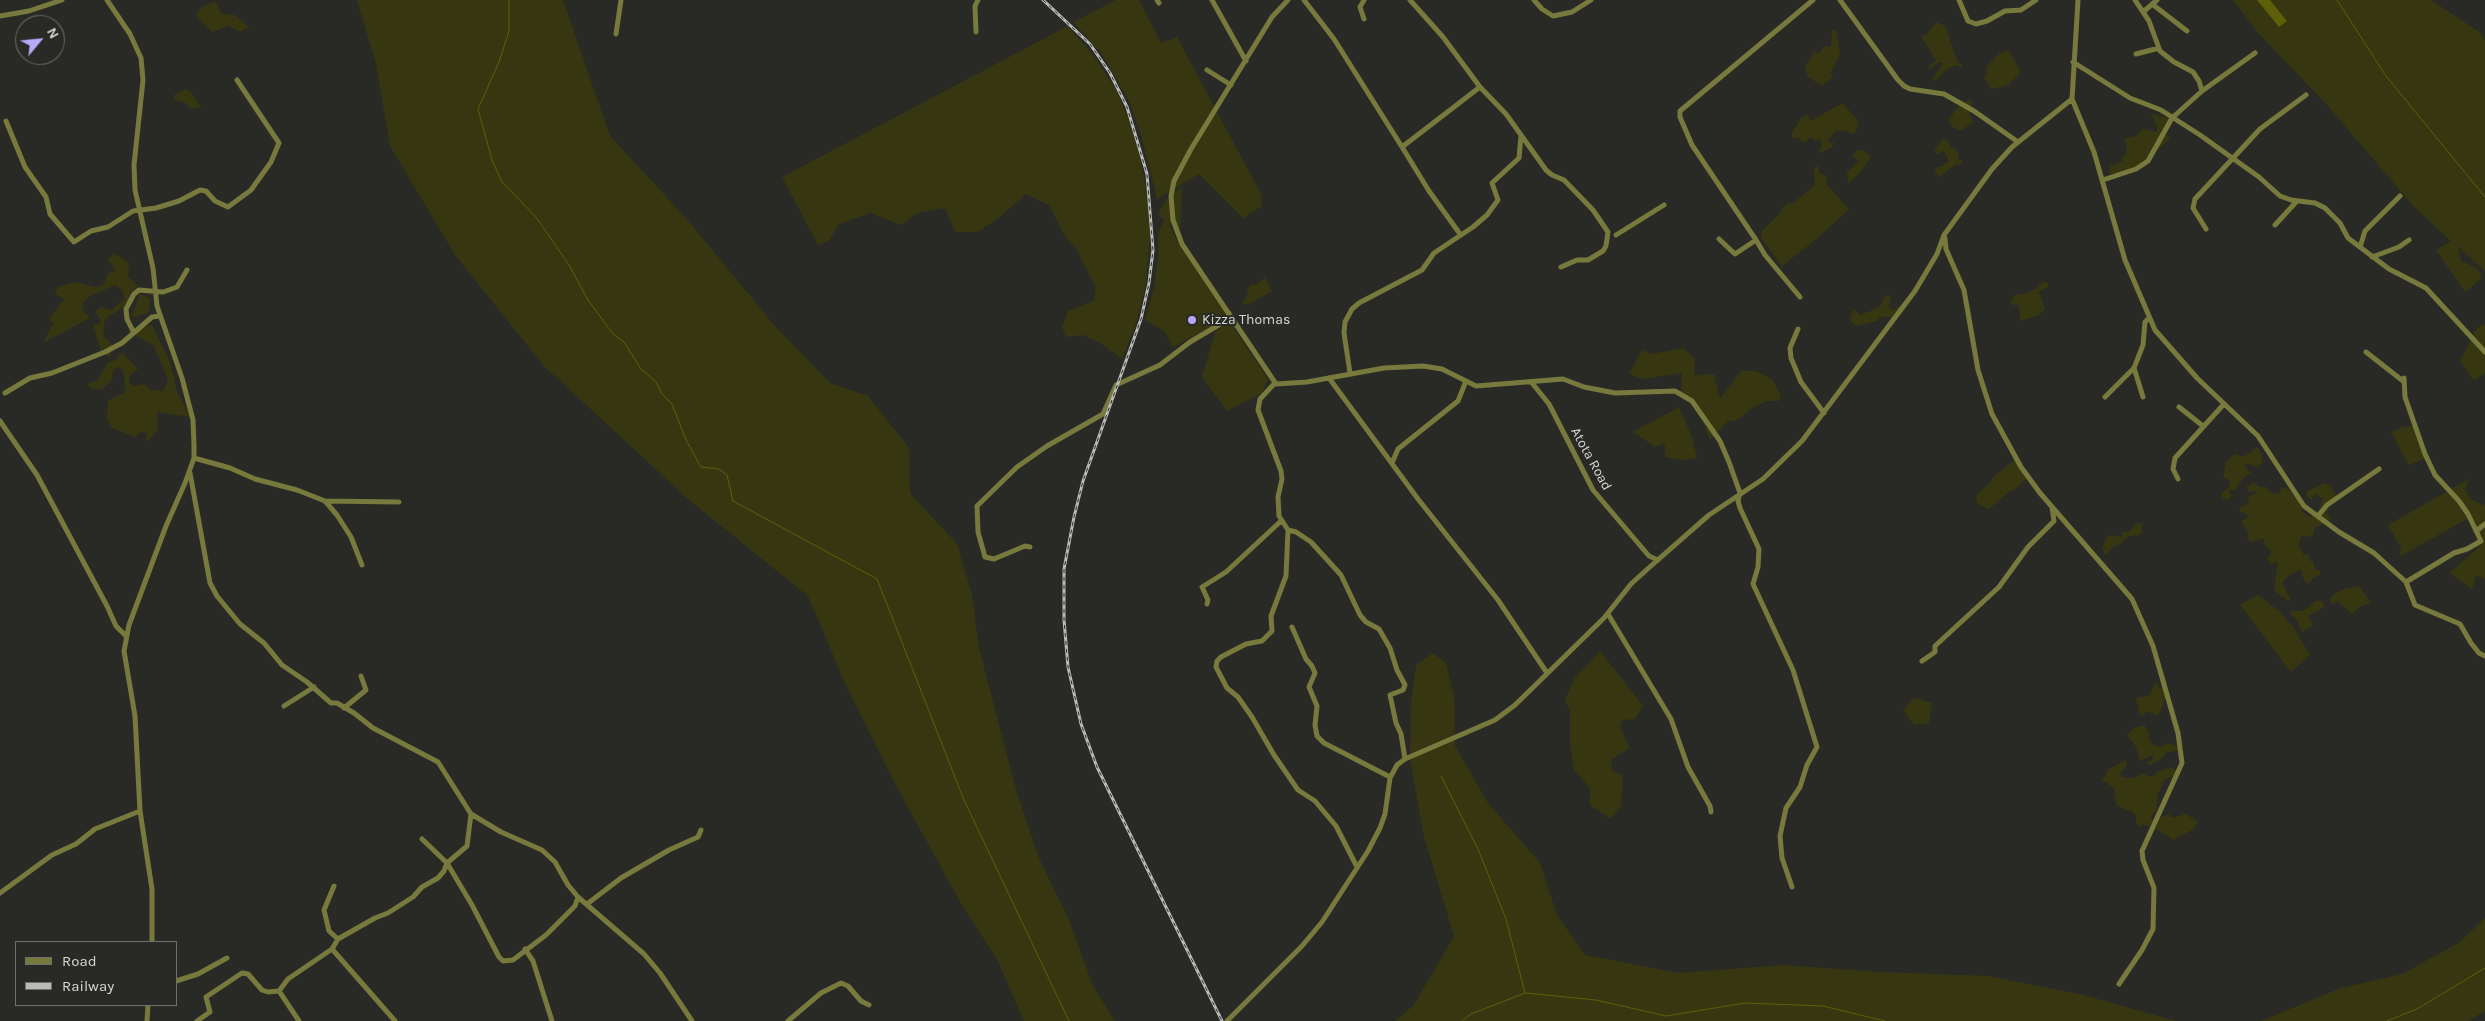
<!DOCTYPE html>
<style>
body{margin:0}
#map{position:relative;width:2485px;height:1021px;overflow:hidden;background:#292a25;font-family:Karla,sans-serif}
canvas{display:block}
.legend{position:absolute;left:15px;top:941px;width:162px;height:65px;box-sizing:border-box;background:#292a25;border:1px solid #6f706b;margin:0;padding:6px 9px;list-style:none;font-size:15px;color:#d7d8d4}
.legend li{display:flex;align-items:center;gap:10px;height:25px}
.legend b{width:25px;border:1px solid #6f706b}
.north{position:absolute;left:15px;top:15px;width:50px;height:50px;box-sizing:border-box;background:#292a25;border:1px solid #6f706b;border-radius:50%;rotate:62deg;font-size:14px;font-weight:700;line-height:20px;text-align:center;color:#d7d8d4}
.north::after{content:'';display:block;margin:auto;width:18px;height:22px;background:#b7abf8;clip-path:polygon(50% 0,100% 100%,50% 72%,0 100%)}
</style>
<div id="map">
<canvas width="2485" height="1021"></canvas>
<ul class="legend">
<li><b style="height:6px;background:#77793d"></b>Road</li>
<li><b style="height:6px;background:#babbb7"></b>Railway</li>
</ul>
<div class="north">N</div>
</div>
<script>
const ctx = document.querySelector('canvas').getContext('2d');
ctx.lineJoin = 'round';
function fillPath(path, color) {
  ctx.fillStyle = color;
  ctx.fill(path, 'evenodd');
}
function toPath(rows) {
  const path = new Path2D();
  for (const r of rows) {
    path.moveTo(r[0], r[1]);
    for (let i = 2; i < r.length; i += 2) path.lineTo(r[i], r[i + 1]);
  }
  return path;
}
function trace(path, color, width, dash) {
  ctx.strokeStyle = color;
  ctx.lineWidth = width;
  ctx.lineCap = dash ? 'butt' : 'round';
  ctx.setLineDash(dash || []);
  ctx.stroke(path);
}
function drawText(font, color, halo, rows, align = 'center') {
  ctx.font = font + ' Karla,sans-serif';
  ctx.lineWidth = 4;
  ctx.setLineDash([]);
  ctx.textBaseline = 'middle';
  ctx.strokeStyle = halo;
  ctx.fillStyle = color;
  for (const [text, x, y, turn = 0] of rows) {
    ctx.save();
    ctx.translate(x, y);
    ctx.rotate((+turn || 0) * Math.PI / 180);
    ctx.textAlign = isNaN(turn) ? turn : align;
    if (halo) ctx.strokeText(text, 0, 0);
    ctx.fillText(text, 0, 0);
    ctx.restore();
  }
}
const green = toPath([
 [357,0,563,0,610,136,685,217,774,325,830,383,868,396,909,448,910,493,957,544,972,595,979,648,1016,790,1038,856,1069,920,1093,986,1115,1021,1024,1021,997,959,963,907,894,782,848,690,808,596,689,500,544,366,455,255,390,146,376,64],
 [1116,0,1139,0,1161,43,1177,37,1261,194,1262,206,1243,218,1199,174,1157,199,1141,135,1128,99,1101,53,1073,22],
 [2233,0,2431,0,2481,33,2485,41,2485,271,2458,247,2461,261,2477,268,2482,278,2465,292,2436,250,2451,241,2414,207,2327,105,2260,35],
 [215,2,222,14,235,15,249,27,241,32,229,26,212,32,196,15,203,6],
 [1936,22,1945,26,1958,63,1962,64,1962,68,1956,65,1946,70,1934,82,1933,78,1943,64,1940,62,1928,70,1928,67,1936,60,1921,37,1927,34],
 [1068,26,1094,56,1115,88,1127,115,1139,154,1150,207,1151,222,1146,284,1135,327,1122,359,1100,343,1083,335,1066,337,1062,327,1068,311,1095,300,1095,286,1077,250,1064,235,1050,206,1026,194,996,220,977,232,955,232,945,208,917,213,901,225,870,213,839,224,829,241,818,245,782,177],
 [1836,30,1840,55,1830,74,1833,77,1822,86,1808,77,1805,67,1814,52,1820,53,1824,46,1831,47,1832,31],
 [2008,50,2021,72,2008,85,1991,89,1984,77,1987,75,1986,67,1999,54],
 [185,89,190,91,201,107,192,109,184,102,175,100,174,95],
 [1968,100,1973,101,1969,114,1973,122,1961,131,1951,126,1949,119,1957,108],
 [1841,104,1843,104,1856,118,1859,125,1854,134,1843,130,1836,131,1828,140,1828,142,1834,142,1832,147,1821,153,1819,152,1822,144,1820,139,1815,141,1812,137,1803,143,1799,138,1792,138,1792,132,1802,117,1808,114,1810,121],
 [2151,114,2170,118,2166,134,2170,138,2159,149,2153,150,2145,162,2120,173,2109,174,2110,166,2123,161,2122,157,2127,153,2125,138,2136,136,2143,129,2157,132,2157,125],
 [1943,139,1949,141,1951,149,1955,148,1959,154,1959,160,1962,160,1961,165,1956,164,1939,177,1934,171,1937,167,1941,167,1949,161,1944,151,1937,154,1934,150],
 [1857,150,1866,151,1871,157,1857,176,1848,183,1847,172,1859,161,1852,156],
 [1819,166,1819,173,1827,176,1826,184,1849,209,1819,237,1782,266,1761,238,1761,232,1781,212,1782,208,1789,203,1792,204,1815,185,1814,168],
 [1182,187,1180,230,1168,222,1178,243,1214,294,1228,310,1221,321,1173,347,1164,331,1145,320,1154,287,1158,258,1158,235,1164,220,1158,214,1166,200],
 [114,253,129,263,128,277,138,286,132,290,126,305,105,319,103,331,105,339,112,344,110,358,101,351,93,324,98,325,101,320,95,312,100,307,111,310,125,299,122,290,115,285,90,296,83,302,83,310,90,318,43,343,53,323,49,319,64,299,55,294,58,287,75,282,95,287,104,285,107,275,115,270,108,260],
 [1265,277,1272,291,1248,305,1242,304,1248,293,1247,288,1253,284,1256,285],
 [2043,282,2048,283,2048,287,2039,292,2045,309,2039,315,2021,321,2018,305,2012,305,2011,300,2015,295,2024,294,2037,288],
 [140,294,150,298,149,312,131,318],
 [1886,295,1891,296,1889,307,1894,310,1899,305,1902,307,1894,319,1887,316,1878,318,1878,321,1856,326,1850,320,1853,309,1860,315,1873,310,1880,306],
 [1229,321,1268,379,1262,393,1227,411,1202,377,1215,332],
 [2485,324,2485,373,2474,381,2460,361,2477,328],
 [152,325,170,362,177,392,190,417,157,412,158,430,146,443,147,432,142,431,135,437,112,428,107,420,108,401,125,392,124,372,119,367,113,370,112,380,102,389,91,389,88,384,98,380,108,362,114,361,122,353,138,369,130,375,129,383,133,386,144,384,151,390,163,391,168,379,154,346,132,333,142,327],
 [1683,348,1695,359,1694,375,1714,374,1720,399,1741,371,1756,371,1772,379,1781,397,1779,401,1768,401,1755,406,1737,420,1728,421,1710,440,1704,424,1694,407,1681,394,1682,373,1643,379,1629,374,1642,350,1652,354],
 [1679,407,1692,437,1697,458,1681,460,1665,457,1665,443,1655,447,1633,432],
 [2414,426,2425,458,2409,465,2391,432,2403,427],
 [2258,447,2263,460,2258,468,2248,463,2245,465,2248,472,2254,470,2241,480,2235,491,2230,490,2229,493,2232,495,2229,500,2222,498,2221,494,2230,486,2230,481,2223,477,2226,461,2235,454,2243,457],
 [2014,460,2028,477,2013,491,2010,491,1989,509,1977,503,1976,495,1989,484,1993,477],
 [2469,479,2465,491,2472,500,2485,505,2485,579,2476,575,2472,589,2449,573,2478,548,2483,537,2467,519,2399,557,2401,548,2388,525],
 [2254,482,2259,487,2267,487,2267,490,2275,494,2280,493,2281,487,2288,489,2300,503,2302,512,2309,517,2317,515,2323,499,2315,494,2311,500,2306,496,2307,491,2325,483,2331,486,2335,494,2335,499,2329,502,2329,508,2326,512,2330,516,2329,522,2314,528,2314,533,2310,538,2305,535,2301,537,2299,545,2302,552,2304,555,2309,554,2310,561,2314,562,2314,569,2320,570,2320,575,2312,578,2311,582,2307,584,2302,576,2302,570,2298,570,2288,576,2282,583,2290,598,2289,602,2274,590,2278,562,2271,564,2267,559,2272,552,2263,544,2265,538,2250,542,2247,538,2249,533,2241,522,2248,517,2246,514,2240,512,2239,508,2248,503,2249,496,2257,493,2254,491,2250,493,2246,487],
 [2137,523,2142,523,2142,532,2140,535,2128,536,2121,544,2115,546,2105,555,2102,548,2108,535,2122,537,2122,532,2129,532],
 [2359,586,2371,603,2359,607,2352,614,2337,601,2332,605,2330,599,2335,593,2344,589],
 [2258,595,2279,611,2294,628,2310,655,2291,672,2240,605],
 [2315,601,2323,601,2324,607,2308,616,2313,624,2311,627,2302,632,2296,619,2290,614,2292,611,2302,611,2309,607],
 [1600,651,1643,706,1635,719,1622,720,1620,727,1630,748,1612,759,1611,770,1623,775,1621,806,1611,819,1590,805,1590,788,1574,770,1570,746,1570,711,1565,700,1574,679],
 [1433,653,1446,663,1454,697,1455,746,1488,803,1540,863,1557,915,1585,955,1679,973,1783,965,1882,972,1988,976,2080,994,2176,1021,1395,1021,1414,1005,1454,936,1424,837,1410,759,1411,703,1416,665],
 [2155,683,2159,684,2159,688,2164,688,2165,699,2160,712,2156,715,2146,711,2143,716,2140,715,2136,698,2149,696],
 [1914,698,1932,703,1929,723,1914,725,1903,710],
 [2144,725,2149,732,2148,738,2154,746,2162,747,2165,743,2173,744,2178,747,2177,751,2166,752,2164,757,2149,766,2147,763,2153,760,2153,755,2140,761,2136,747,2127,735,2134,728],
 [2126,760,2126,767,2121,772,2122,777,2130,778,2135,778,2142,773,2151,777,2157,772,2173,767,2176,772,2172,777,2165,779,2158,794,2156,806,2158,808,2151,816,2152,823,2149,827,2143,824,2139,827,2136,823,2136,816,2132,811,2125,810,2116,804,2114,788,2102,780,2109,769],
 [2169,814,2172,818,2185,814,2198,821,2194,829,2173,840,2156,829,2160,818],
 [2485,918,2485,1011,2468,1021,2261,1021,2341,988,2402,974,2460,942]
]);
const water = toPath([
 [2257,0,2270,0,2287,21,2279,27]
]);
const stream = toPath([
 [509,0,509,31,499,62,478,109,492,160,502,182,536,217,569,265,588,300,613,334,624,342,641,369,656,382,662,394,672,404,686,440,701,467,719,469,727,475,733,501,877,579,964,800,1069,1021],
 [2337,0,2386,76,2485,197],
 [1441,776,1478,849,1506,919,1525,993],
 [1462,1021,1471,1014,1525,993,1596,1000,1666,1016,1745,1003,1823,1006,1885,1021],
 [2387,1021,2417,1009,2485,968]
]);
const street = toPath([
 [107,0,130,34,141,58,143,80,134,165,135,190,153,268,157,306,182,378,193,420,194,445,194,458,185,483,166,526,129,625,124,651,135,716,140,811,152,889,152,942],
 [1157,0,1159,3],
 [1212,0,1246,61],
 [1288,0,1272,17,1191,149,1174,181,1171,196,1173,220,1182,244,1276,384,1307,382,1384,368,1423,366,1442,369,1476,386,1563,379,1584,387,1615,393,1675,391,1692,401,1720,441,1729,462,1740,493,1738,501,1740,508,1759,549,1758,567,1753,584,1793,670,1817,747,1807,765,1800,787,1786,808,1780,836,1782,858,1792,887],
 [1304,0,1334,39,1402,147],
 [1364,0,1360,7,1364,19],
 [1410,0,1443,37,1480,87,1506,114,1546,170,1552,175,1564,180,1593,210,1608,232,1606,246,1603,251,1588,260,1577,260,1561,267],
 [1534,0,1542,9,1553,16,1572,12,1591,0],
 [1840,0,1898,80,1904,86,1910,89,1944,94,1974,111,2018,142],
 [1959,0,1968,21,1976,24,1987,21,2005,11,2021,10,2036,0],
 [2078,0,2072,99,2094,152,2125,260,2155,330,2197,378,2258,436,2304,506,2339,532,2374,553,2406,582,2415,605,2460,624,2471,643,2479,653,2485,656],
 [2135,0,2149,21,2160,51,2174,62,2193,72,2199,81,2202,91],
 [2152,4,2187,31],
 [2143,12,2157,0],
 [0,16,29,11,62,0],
 [976,32,975,6,978,0],
 [616,34,621,0],
 [2136,54,2159,48],
 [2073,62,2130,98,2161,110,2200,135,2259,177,2280,196,2291,200,2315,203,2325,208,2340,223,2348,238,2389,269,2426,288,2485,352],
 [1207,70,1231,85],
 [6,121,25,167,46,197,50,214,74,242,91,231,108,227,133,211,156,208,179,201,200,190,206,191,215,201,228,207,251,190,271,162,279,143,237,80],
 [2103,180,2136,169,2148,161,2172,118,2202,91,2255,53],
 [2275,225,2297,201],
 [2206,229,2193,208,2195,199,2260,129,2306,95],
 [1460,234,1429,191,1402,147,1480,87],
 [1616,235,1664,205],
 [1945,238,1946,249,1964,290,1978,370,1992,414,2021,467,2040,493,2132,599,2153,646,2178,733,2182,763,2142,851,2143,860,2154,888,2153,929,2142,950,2119,984],
 [1719,239,1735,254,1756,240,1692,145,1680,117,1680,111,1813,0],
 [1756,240,1765,255,1800,297],
 [2360,247,2365,231,2400,196],
 [2372,257,2399,247,2409,240],
 [1798,329,1790,348,1791,358,1801,382,1824,413],
 [133,331,127,319,126,309,134,294,139,290,163,292,169,290,177,287,187,270],
 [2366,352,2403,381],
 [2134,368,2143,397],
 [1350,373,1344,333,1345,322,1352,309,1359,303,1422,270,1434,253,1473,227,1487,215,1498,200,1492,183,1519,158,1521,136],
 [1329,378,1418,499,1498,600,1547,673],
 [2404,378,2405,397,2425,454,2435,475,2459,501,2468,514,2481,541,2467,549,2454,553,2406,582],
 [1532,383,1549,404,1593,490,1649,556,1658,560],
 [1274,384,1260,399,1258,410,1281,471,1282,479,1278,497,1279,516,1288,530,1296,532,1311,542,1341,575,1360,615,1366,622,1379,629,1390,648,1397,670,1405,685,1403,690,1390,695,1396,723,1401,734,1405,759],
 [5,393,30,378,52,373,105,352,122,343,152,317,160,316],
 [2105,397,2134,368,2143,345,2145,322,2148,319],
 [2179,407,2203,426],
 [0,421,37,475,107,606,116,626,126,636],
 [194,458,230,468,255,479,297,490,325,501,337,515,351,537,362,565],
 [1392,463,1398,449,1458,401,1466,381],
 [190,473,210,583,217,596,240,624,264,643,282,665,307,682,331,703,337,703,354,713,373,728,438,762,471,814,501,832,542,850,555,862,568,885,578,897,644,954,660,973,692,1021],
 [2178,479,2173,469,2175,458,2224,404],
 [325,501,399,502],
 [2318,516,2327,505,2379,469],
 [1288,530,1286,576,1271,616,1272,631,1262,641,1246,644,1221,657,1217,661,1216,667,1227,688,1238,697,1252,717,1274,755,1298,790,1315,801,1336,826,1357,867],
 [2476,531,2485,524],
 [1030,547,1025,546,994,559,985,557,978,532,977,506,1017,467,1047,446,1103,414,1116,385,1160,365,1190,342,1222,323,1227,319,1229,313],
 [1207,604,1208,600,1202,587,1226,572,1281,521],
 [1608,614,1671,719,1688,767,1710,806,1711,812],
 [1292,627,1306,659,1312,666,1315,673,1309,687,1317,706,1315,725,1317,736,1324,743,1390,777],
 [1922,661,1935,652,1935,646,1999,587,2028,547,2054,521,2052,507],
 [284,706,314,687],
 [344,708,366,690,361,676],
 [471,814,467,846,447,863,472,905,499,957,503,961,513,960,546,935,575,906,578,897],
 [0,893,52,855,76,844,95,829,140,811],
 [587,904,621,878,669,850,698,837,701,830],
 [338,939,375,918,388,913,413,897,422,887,438,878,444,871,447,863,422,839],
 [332,949,395,1021],
 [525,949,533,961,552,1021],
 [176,981,198,974,227,958],
 [279,991,299,1021],
 [147,1021,148,1005],
 [197,1021,210,1012,206,997,242,973,248,974,262,990,268,992,279,991,288,979,332,949,338,939,329,931,324,910,334,886],
 [788,1021,821,993,841,983,848,986,861,1001,869,1005],
 [1227,1021,1302,946,1322,922,1368,851,1380,828,1385,814,1390,778,1397,765,1405,759,1495,720,1515,705,1604,618,1631,584,1652,565,1709,515,1763,479,1802,441,1915,291,1937,254,1944,235,1992,169,2012,147,2072,99]
]);
const rail = toPath([
 [1043,0,1090,44,1110,73,1127,107,1147,174,1153,250,1149,283,1141,319,1083,481,1074,517,1064,569,1064,620,1068,667,1081,724,1097,767,1222,1021]
]);
const markers = [
 [1192,320,5,"#b7abf8"]
];
const poiNames = [
 ["Kizza Thomas",1202,320]
];
const streetNames = [
 ["Atota Road",1591,459,61]
];
fillPath(green, '#363711');
fillPath(water, '#5d5f09');
trace(stream, '#5d5f09', 1);
trace(street, '#77793d', 5);
trace(rail, '#babbb7', 3);
trace(rail, '#292a25', 1, [4]);
for (const [x, y, r, color] of markers) {
  const dot = new Path2D();
  dot.arc(x, y, r, 0, 2 * Math.PI);
  ctx.fillStyle = color;
  ctx.fill(dot);
  trace(dot, '#292a25', 2);
}
drawText('14px', '#d7d8d4', '#292a25', poiNames, 'left');
drawText('14px', '#d7d8d4', '#292a25', streetNames);
</script>
